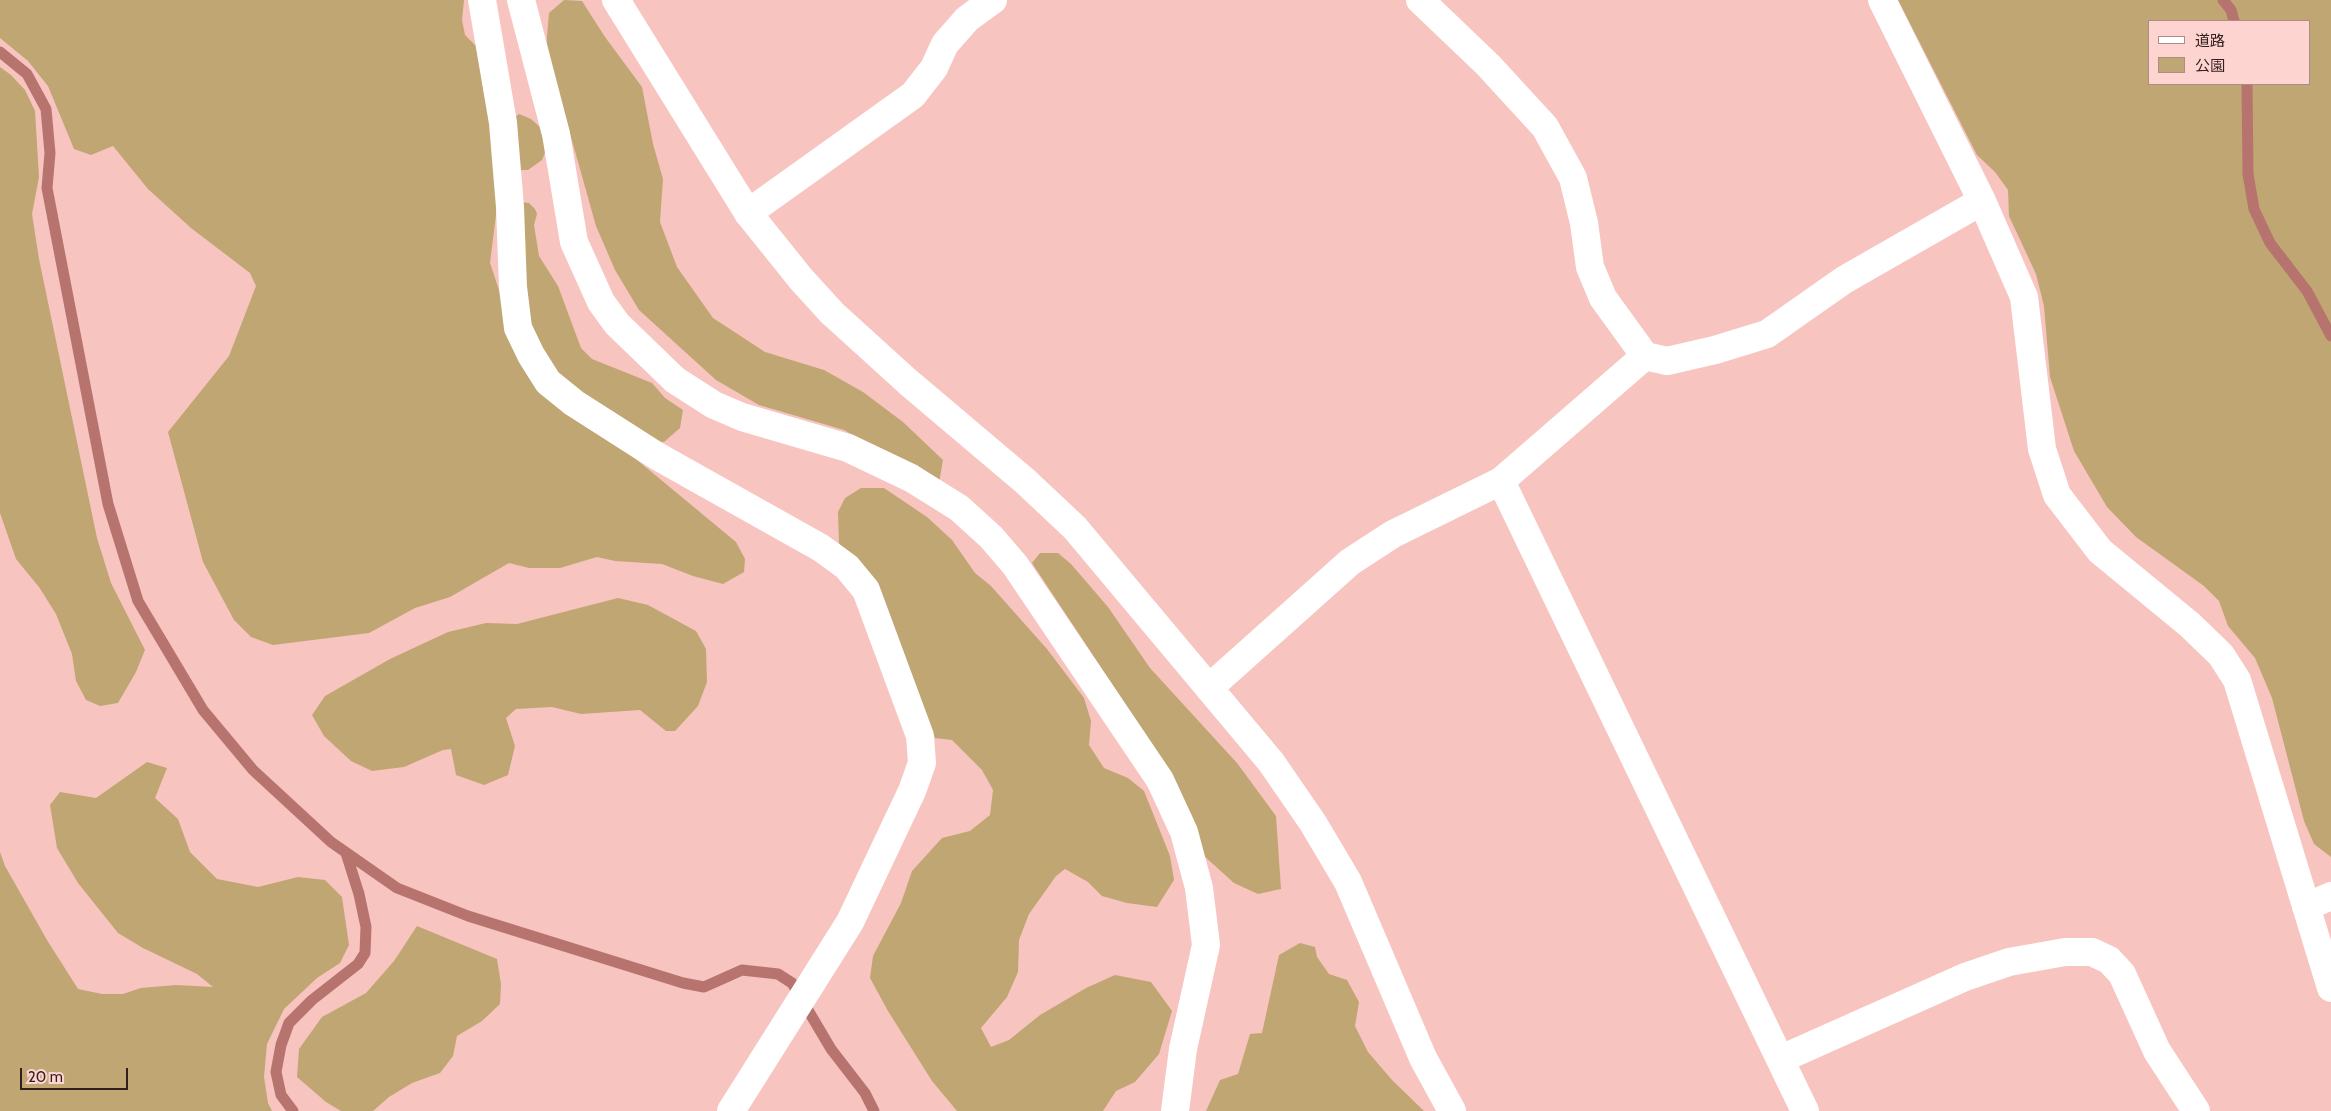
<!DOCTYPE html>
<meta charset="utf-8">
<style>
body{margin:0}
#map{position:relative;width:2331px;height:1111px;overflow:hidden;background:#f7c4bf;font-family:Cabin,"Noto Sans JP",sans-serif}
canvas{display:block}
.legend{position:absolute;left:2148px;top:20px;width:162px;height:65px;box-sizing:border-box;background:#fed4d0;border:1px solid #ac8b88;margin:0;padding:6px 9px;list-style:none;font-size:15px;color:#311e1d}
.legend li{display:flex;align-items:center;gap:10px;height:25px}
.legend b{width:25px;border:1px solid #ac8b88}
.scale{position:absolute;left:20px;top:1068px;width:108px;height:22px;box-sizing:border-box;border:2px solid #311e1d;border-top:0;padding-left:6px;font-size:15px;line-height:18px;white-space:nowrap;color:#311e1d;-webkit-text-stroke:4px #fed4d0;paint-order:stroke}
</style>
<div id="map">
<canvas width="2331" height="1111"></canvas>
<ul class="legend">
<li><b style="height:6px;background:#fff"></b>道路</li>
<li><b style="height:14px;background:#c0a673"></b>公園</li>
</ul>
<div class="scale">20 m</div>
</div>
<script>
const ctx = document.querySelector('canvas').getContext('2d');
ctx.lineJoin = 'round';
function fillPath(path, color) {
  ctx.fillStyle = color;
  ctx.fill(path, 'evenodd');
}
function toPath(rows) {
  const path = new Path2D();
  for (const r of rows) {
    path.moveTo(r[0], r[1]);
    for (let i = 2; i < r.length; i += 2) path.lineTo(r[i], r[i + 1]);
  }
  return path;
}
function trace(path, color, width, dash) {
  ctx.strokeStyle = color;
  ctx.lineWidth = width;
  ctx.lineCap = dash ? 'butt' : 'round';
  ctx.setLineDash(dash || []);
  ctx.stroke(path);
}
const green = toPath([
 [0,0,464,0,462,20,465,35,481,51,499,191,490,263,499,290,507,333,602,431,736,542,745,559,744,572,723,584,693,576,662,564,615,561,597,557,560,568,529,568,509,563,450,597,415,608,369,633,273,645,251,637,234,620,203,562,168,432,229,356,256,286,250,273,191,228,148,189,113,146,91,155,74,149,48,86,28,61,0,38],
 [564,0,582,1,605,37,642,87,653,144,663,179,660,222,677,267,713,318,765,352,824,370,863,392,903,422,943,460,939,483,844,430,759,405,716,380,639,310,615,270,596,226,546,48,549,13],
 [1898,0,2331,0,2331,857,2314,844,2304,821,2272,698,2255,658,2228,626,2219,601,2204,586,2136,537,2107,507,2074,451,2050,377,2044,306,2036,274,2009,216,2008,190,1995,172,1977,155],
 [2150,21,2310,21,2310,84,2150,84],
 [0,67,11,75,25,90,35,111,39,177,32,214,39,259,97,538,111,583,145,650,136,672,118,703,100,706,86,700,76,681,72,654,56,614,39,587,16,559,0,513],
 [519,114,531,119,540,127,546,150,542,160,528,170,516,170,512,120],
 [521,202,529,203,535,209,537,214,534,225,539,256,558,286,581,348,592,359,652,383,665,398,683,410,680,428,664,442,644,441,564,384,530,327,522,283],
 [861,488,884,488,927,517,952,540,975,573,991,586,1047,649,1084,698,1091,721,1089,745,1104,768,1128,778,1144,791,1170,856,1174,880,1157,907,1127,903,1102,896,1088,882,1065,869,1056,876,1029,914,1019,940,1018,972,1007,997,981,1028,991,1047,1009,1040,1040,1015,1086,988,1115,975,1151,982,1172,1011,1159,1054,1135,1082,1116,1091,1103,1111,957,1111,932,1081,888,1011,870,978,873,956,901,903,912,871,942,838,970,831,990,815,993,790,982,770,952,740,935,738,849,559,839,543,838,512,845,498],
 [1040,553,1058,553,1071,564,1108,607,1150,668,1237,763,1276,816,1281,889,1258,894,1234,883,1203,855,1193,818,1168,769,1032,563],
 [618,598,648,605,696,631,706,649,707,682,698,706,675,731,666,731,640,710,581,714,552,707,516,709,506,718,515,746,508,775,484,785,456,775,451,749,443,750,404,767,372,771,351,761,324,736,312,715,325,696,390,659,448,632,486,623,517,624],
 [147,762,167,768,155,798,178,819,190,852,217,879,258,887,298,877,325,880,342,897,349,945,340,963,317,978,284,1009,267,1044,264,1077,268,1103,272,1111,0,1111,0,852,5,866,47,940,78,989,102,994,123,994,141,988,176,985,213,987,197,974,143,948,118,933,78,883,57,848,50,805,60,792,96,798],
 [417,926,497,959,501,984,500,1004,482,1021,457,1036,453,1056,440,1073,412,1083,389,1097,373,1111,341,1111,326,1102,297,1077,299,1049,322,1017,366,993,394,961],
 [1300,943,1315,947,1317,957,1329,974,1347,980,1359,1002,1355,1026,1368,1052,1392,1080,1424,1111,1206,1111,1220,1080,1238,1074,1250,1034,1262,1033,1279,955]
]);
const stream = toPath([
 [2223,0,2231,10,2234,21],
 [0,52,27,74,46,109,50,153,47,188,108,504,138,601,203,710,253,770,331,842,397,888,468,916,683,983,704,987,742,970,778,974,792,983,831,1049,865,1093,874,1111],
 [2247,84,2248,174,2254,209,2270,243,2307,291,2331,336],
 [293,1111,281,1095,276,1072,281,1045,289,1023,312,1000,358,964,365,953,366,927,359,894,346,853]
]);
const minor = toPath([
 [482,0,503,123,510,207,513,287,518,328,531,355,548,382,574,403,657,456,821,548,847,567,866,590,920,736,922,763,912,791,850,922,731,1111],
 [521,0,556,134,574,242,601,302,617,324,675,380,714,405,742,417,848,448,911,478,959,508,991,537,1015,565,1160,780,1184,832,1199,888,1206,945,1183,1049,1175,1111],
 [1420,0,1488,65,1545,127,1573,178,1584,223,1590,267,1603,298,1645,356,1667,361,1715,350,1767,334,1844,280,1982,201],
 [1882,0,1982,201,2024,297,2042,449,2057,495,2100,551,2190,625,2221,655,2237,680,2331,988],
 [748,213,913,95,934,68,945,44,967,19,993,0],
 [1501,481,1805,1111],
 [1209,688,1350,562,1393,534,1501,481,1645,356],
 [2306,907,2331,896],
 [1781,1059,1965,977,2009,962,2065,952,2092,952,2109,960,2122,974,2157,1051,2196,1111]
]);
const tertiary = toPath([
 [616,0,748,213,801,279,832,313,908,382,1025,481,1075,528,1271,762,1313,823,1348,882,1423,1058,1452,1111]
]);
fillPath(green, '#c0a673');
trace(stream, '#b7746f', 11);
trace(minor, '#fff', 28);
trace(tertiary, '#fff', 28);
</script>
